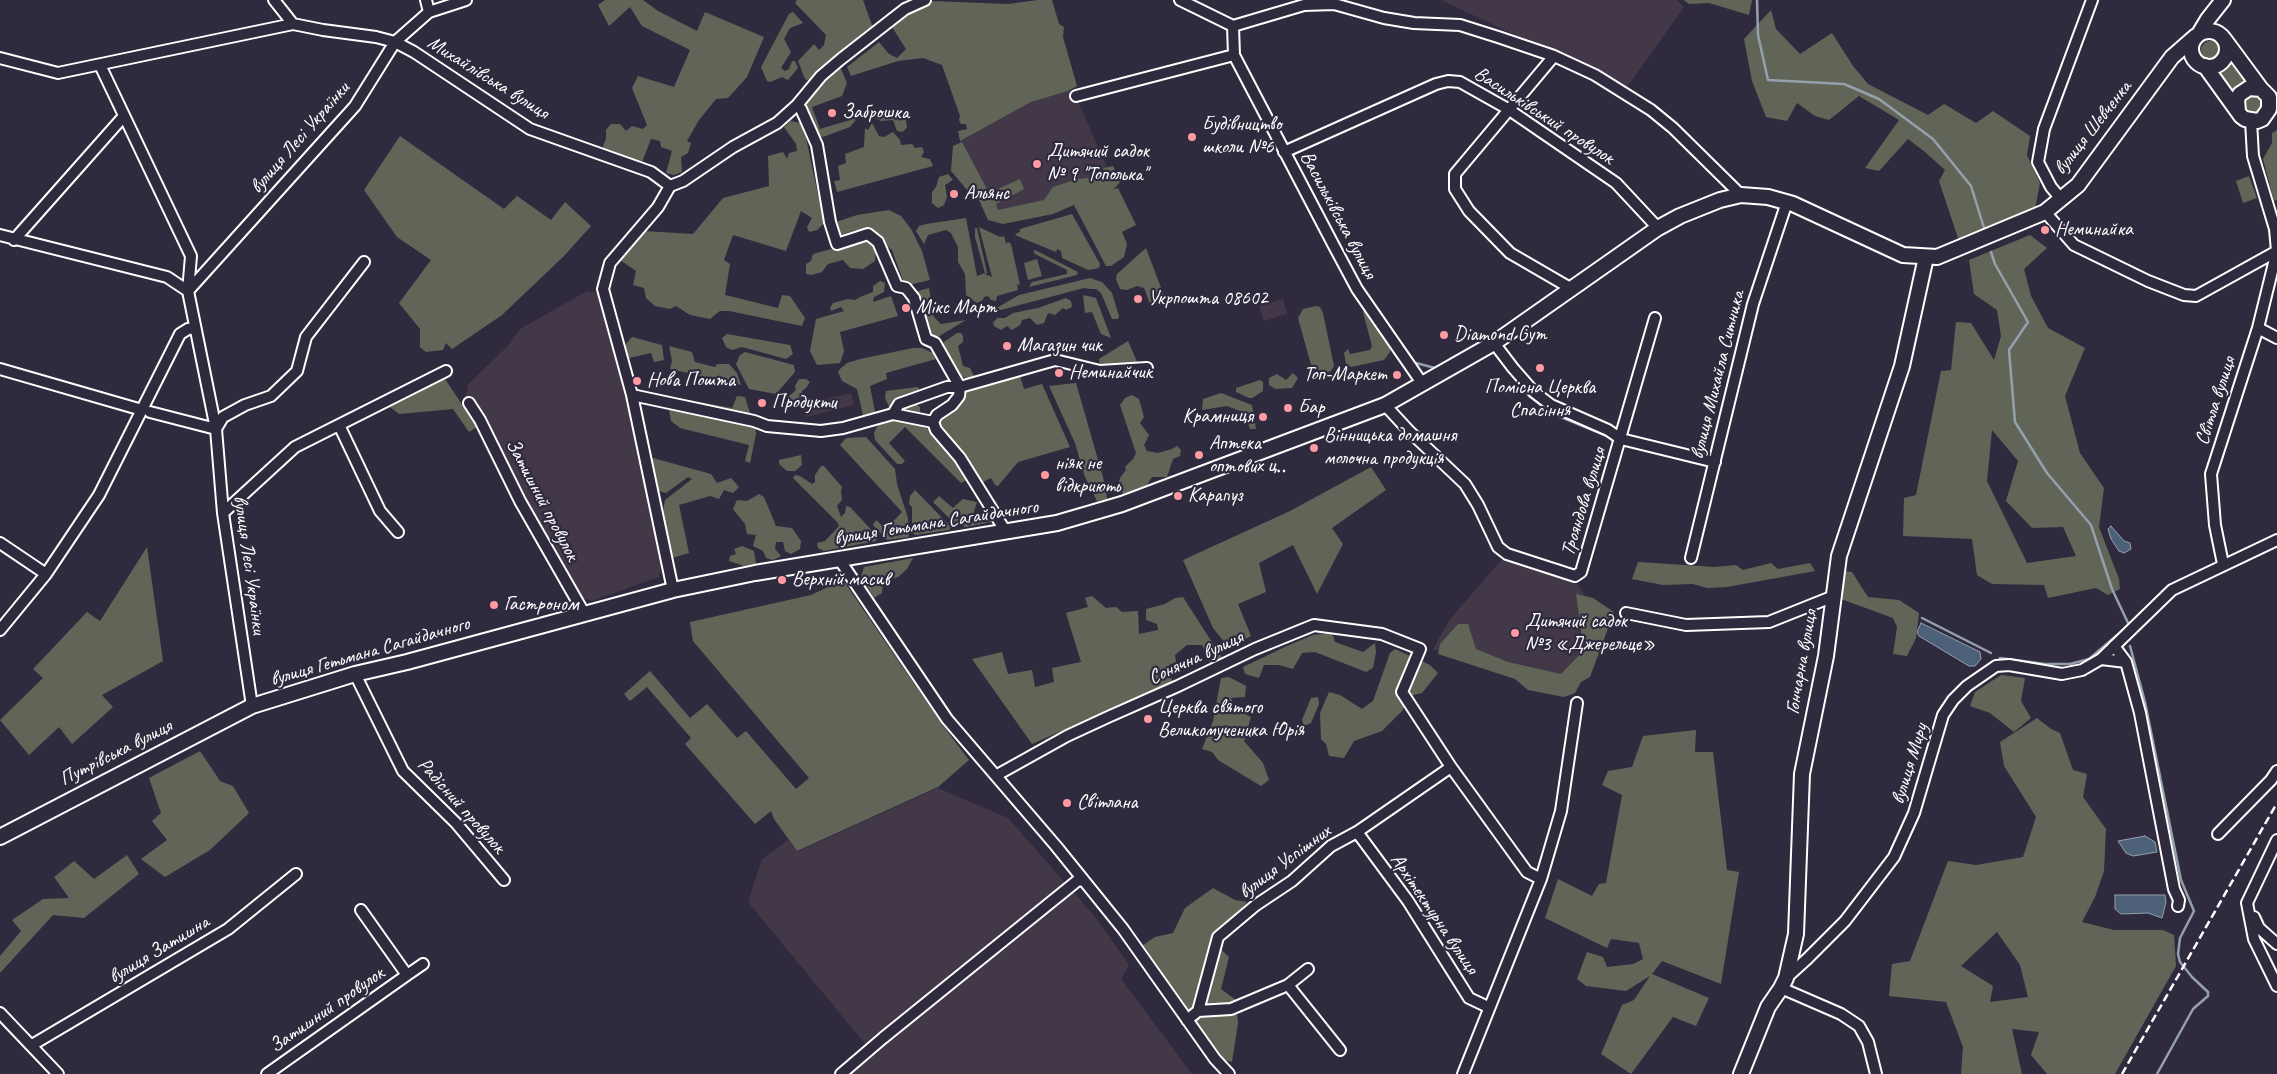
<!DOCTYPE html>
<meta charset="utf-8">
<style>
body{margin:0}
canvas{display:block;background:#2f2a3d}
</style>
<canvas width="2277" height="1074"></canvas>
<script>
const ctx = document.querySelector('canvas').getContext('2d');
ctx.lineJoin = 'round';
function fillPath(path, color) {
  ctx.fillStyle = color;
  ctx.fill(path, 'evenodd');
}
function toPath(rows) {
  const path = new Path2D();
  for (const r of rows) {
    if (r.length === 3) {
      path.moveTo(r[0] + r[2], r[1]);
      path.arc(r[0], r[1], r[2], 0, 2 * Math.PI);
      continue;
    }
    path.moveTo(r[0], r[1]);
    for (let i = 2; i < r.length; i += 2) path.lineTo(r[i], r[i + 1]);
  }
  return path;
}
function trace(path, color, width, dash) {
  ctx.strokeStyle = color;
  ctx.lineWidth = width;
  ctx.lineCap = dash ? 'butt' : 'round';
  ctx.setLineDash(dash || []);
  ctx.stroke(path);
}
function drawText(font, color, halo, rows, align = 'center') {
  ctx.font = font + ' Caveat,sans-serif';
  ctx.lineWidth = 4.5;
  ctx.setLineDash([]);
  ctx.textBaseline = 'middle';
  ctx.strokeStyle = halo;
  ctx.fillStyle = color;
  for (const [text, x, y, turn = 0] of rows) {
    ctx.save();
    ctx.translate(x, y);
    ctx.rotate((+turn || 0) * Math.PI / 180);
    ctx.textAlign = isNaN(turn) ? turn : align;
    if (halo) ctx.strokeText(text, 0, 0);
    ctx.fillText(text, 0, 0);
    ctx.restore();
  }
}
const built = toPath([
 [1441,0,1676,0,1684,7,1625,90,1583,65,1530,42],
 [1068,91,1074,92,1115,186,996,222,960,141,1031,102],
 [587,291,598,293,608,329,616,342,662,560,659,577,591,601,576,595,482,421,466,397,468,384,508,346,520,329],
 [1283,299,1287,314,1264,321,1259,306],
 [851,393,854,405,807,417,804,404],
 [1505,556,1578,584,1584,594,1589,616,1588,647,1573,684,1433,649,1450,619],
 [938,788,1008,818,1097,919,1129,965,1121,979,1192,1074,832,1074,866,1045,748,902,762,859,788,840,797,852]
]);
const green = toPath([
 [605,0,643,0,658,11,697,31,705,12,764,37,747,77,728,98,716,99,699,120,687,141,691,143,688,153,681,157,682,172,674,175,666,173,672,151,661,147,660,141,651,139,642,162,604,149,603,146,606,139,606,130,611,124,620,124,626,131,632,126,643,129,647,125,632,88,638,76,674,87,690,50,642,26,630,7,609,26,598,5],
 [797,0,863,0,873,28,812,82,805,79,798,61,814,44,819,50,824,45,826,35,795,3],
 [1038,0,1052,0,1059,24,1064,27,1063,37,1077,86,1068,91,1031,102,960,141,958,131,967,129,966,124,961,124,959,120,960,116,942,65,923,58,898,61,851,76,847,67,879,42,889,54,897,58,906,49,890,24,894,19,930,1,1008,4],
 [1684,0,1752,0,1749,15,1709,3,1689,4],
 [1771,10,1776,29,1800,54,1832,33,1853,66,1868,84,1928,115,1944,104,1976,123,1993,111,2030,136,2027,155,2040,183,2035,209,1959,241,1939,181,1945,170,1925,152,1908,139,1879,171,1865,168,1899,120,1859,96,1829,120,1815,116,1797,103,1787,121,1766,117,1752,81,1744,39],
 [793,12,803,23,790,28,784,39,791,52,781,68,785,71,789,69,792,61,795,61,798,68,788,80,782,77,770,82,767,81,761,67,789,14],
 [2210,50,9],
 [2232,62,2247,82,2238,86,2231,94,2216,74,2225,70],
 [839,64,847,83,842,96,812,107,820,129,850,120,852,117,850,112,860,115,850,127,823,137,815,134,803,103],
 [2253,104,9],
 [899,111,905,115,907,127,903,132,897,131,893,120,881,121,873,117],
 [791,121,800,123,806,138,824,223,817,230,809,232,807,227,812,218,801,211,786,251,733,235,724,260,730,264,725,295,778,308,782,295,790,296,805,318,802,326,729,311,720,311,710,319,690,315,676,306,670,309,655,306,646,298,644,288,633,285,636,271,620,260,644,231,693,234,723,198,769,186,768,156,783,152,787,159,789,153,797,151,796,144,784,127],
 [872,123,879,136,884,137,893,132,900,140,901,145,912,144,915,148,922,147,924,152,921,157,930,159,933,166,837,192,834,181,840,180,838,166,846,163,845,154,864,147,865,128,868,130],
 [2277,130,2277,200,2274,201,2263,159,2272,143,2272,133],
 [400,136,504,209,517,196,551,220,565,202,591,226,564,256,502,315,452,349,446,343,443,350,426,352,420,347,420,329,399,303,431,260,397,237,364,190],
 [962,142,989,193,1020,179,1024,189,996,204,998,210,1044,200,1053,187,1078,179,1099,177,1104,168,1113,166,1120,182,1113,190,1118,188,1136,225,1122,232,1127,244,1124,257,1111,266,1106,266,1074,205,1053,214,1003,224,988,220,979,200,973,197,951,171,953,146],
 [948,174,953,180,945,185,947,197,944,205,938,208,932,203,932,192,936,187,939,177],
 [2249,176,2257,198,2243,203,2236,181],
 [889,210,901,216,911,229,922,251,930,280,905,286,892,250,875,236,859,236,856,230,837,236,834,227,836,222,857,215],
 [1072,214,1100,264,1099,268,1088,270,1062,258,1061,251,1057,249,1056,252,1017,236,1015,234,1020,232,1020,229],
 [966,218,977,276,985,273,975,237,975,228,977,228,987,273,985,274,992,277,979,227,1000,237,1004,236,1006,244,1008,242,1011,244,1019,280,1020,285,1017,284,1018,290,997,296,996,301,991,300,988,296,984,297,983,300,977,303,966,295,965,274,958,262,958,247,951,233,946,230,928,235,924,244,916,231,919,226,926,224],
 [2030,235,2047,248,2024,269,2031,296,2048,328,2085,348,2065,396,2080,453,2104,488,2099,527,2119,579,2120,589,2108,595,2096,588,2048,598,2044,585,1992,584,1977,575,1972,539,1903,536,1904,498,1916,495,1941,371,1951,370,1956,322,1971,323,1994,360,2001,336,1997,310,1974,294,1969,260],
 [1992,430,2018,461,2006,501,2032,528,2063,527,2076,556,2027,563,1987,481],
 [868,239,876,247,875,261,863,269,850,268,843,260,828,264,822,272,812,275,806,274,806,264,811,261,813,254],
 [1146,248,1166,301,1151,306,1144,288,1137,286,1127,290,1120,289,1116,279,1117,274],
 [1035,250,1078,272,1077,275,1029,287,1032,282,1067,274,1067,270,1035,254,1033,251],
 [1037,259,1042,276,1028,280,1024,263],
 [1090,278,1102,282,1112,293,1119,316,1118,319,1112,319,1101,293,1096,289,1091,289,1084,288,993,312,993,310,1019,295],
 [880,281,885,283,884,292,874,297,873,302,891,296,898,316,840,332,844,351,840,363,817,365,810,351,816,319,844,311,841,307,831,311,830,308,833,303,848,299,855,300,860,297,873,292,873,286],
 [929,288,934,317,941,324,966,320,936,338,930,335,915,292],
 [1083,295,1096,298,1111,338,1101,334,1092,312,1085,313],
 [1066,298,1071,301,1072,307,1066,310,1063,308,1055,315,1048,313,1044,323,1037,325,1030,318,1022,320,1020,325,1012,330,1007,326,1001,330,994,326,993,323,997,318,1005,318,1013,313,1038,308],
 [1316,306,1320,307,1323,313,1334,366,1331,371,1320,375,1313,372,1298,318,1303,309],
 [1367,308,1391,344,1390,352,1384,360,1351,367,1346,364,1344,353,1348,349,1350,354,1370,350,1372,346,1363,312],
 [957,333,961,333,963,336,963,342,958,346,963,366,970,368,974,376,968,378,958,376,941,344],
 [727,334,790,345,793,354,786,359,742,347,732,350,726,347,722,338],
 [632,337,662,345,664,360,654,362,651,353,629,358,625,345],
 [1128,341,1138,364,1100,365,1099,359],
 [669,346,692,352,695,362,715,367,717,364,729,364,737,373,741,385,670,369,672,361],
 [913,348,922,348,933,353,936,359,886,373,887,379,870,386,875,412,863,415,857,389,842,381,838,372,840,369,847,363,860,359],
 [745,352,794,365,795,372,776,394,749,389,736,364,740,355],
 [1293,373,1298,378,1292,388,1275,389,1269,385,1269,378,1277,374,1286,380],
 [1020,376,1024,389,1042,384,1070,447,1018,462,998,486,995,485,991,478,981,483,941,425,941,418,962,394,974,386],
 [445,379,477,427,469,432,453,409,399,414,390,407],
 [799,379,806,379,810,382,806,388,802,391,801,401,792,403,788,397,796,390,795,386],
 [1260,380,1263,382,1263,391,1252,398,1249,398,1236,392,1236,388],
 [1076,383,1105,484,1107,499,1097,501,1085,477,1075,443,1049,386],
 [918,387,921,393,913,402,920,407,920,414,891,411,885,398,886,391],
 [1221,393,1252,405,1256,429,1250,429,1245,413,1227,406,1202,410,1203,399],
 [1132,395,1139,399,1144,417,1140,423,1149,435,1144,445,1147,451,1158,453,1172,449,1177,446,1181,450,1180,456,1173,459,1167,477,1152,477,1147,485,1123,494,1118,486,1120,478,1126,470,1125,467,1133,459,1136,453,1120,405,1125,398],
 [737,396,745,397,750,413,743,421,755,428,756,434,750,463,745,461,749,445,680,428,671,421,669,409,672,406,673,397,732,408],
 [897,418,922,423,950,452,967,480,961,483,905,427,889,443,905,461,902,464,897,464,875,440,874,433,879,423],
 [866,437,895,469,897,484,908,518,909,537,887,540,873,525,876,520,886,529,902,512,840,445,846,438],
 [801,455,802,465,795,471,787,471,779,464,779,460],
 [653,458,711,474,717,483,731,478,739,487,733,493,724,490,719,499,710,496,679,505,689,553,669,559,662,516,664,506,665,500,692,479,688,477,666,493,656,490,649,461],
 [821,466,824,466,842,487,841,491,842,500,837,506,841,517,845,513,846,506,850,507,878,537,876,541,824,551,818,548,817,543,825,541,839,526,838,523,793,478,795,475,800,476,812,484,815,482,815,475],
 [1371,467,1386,490,1332,528,1343,544,1317,594,1293,545,1259,563,1266,592,1238,604,1251,636,1229,648,1213,628,1183,560,1290,511],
 [915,490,951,527,949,530,916,535,912,533,912,507,909,504,910,496],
 [759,494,764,497,776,526,792,528,801,541,800,549,791,554,785,551,783,542,776,542,775,549,781,556,773,560,766,558,763,551,753,546,756,535,747,534,745,524,733,509,737,500,747,501],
 [939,496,953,508,963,499,977,502,972,518,990,516,991,522,966,527,955,524,933,502],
 [742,546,754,551,756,564,744,566,729,561,730,556,736,554,734,549],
 [147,547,163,661,102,695,113,707,72,744,59,727,29,755,0,720,43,678,33,669,87,612,100,621],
 [913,558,907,569,898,577,883,582,882,593,874,598,861,577,864,567],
 [1638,562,1715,567,1736,565,1743,570,1771,563,1778,569,1810,563,1815,571,1727,587,1707,588,1693,584,1663,585,1632,579],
 [1845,571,1852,572,1868,597,1899,600,1919,613,1916,638,1907,656,1893,654,1897,627,1893,618,1841,599],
 [843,580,941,723,969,760,938,787,797,851,774,819,771,811,755,824,685,744,691,738,647,687,630,701,624,694,650,671,690,718,707,704,737,738,746,731,796,789,809,778,693,641,690,622,811,595],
 [1576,594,1593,598,1614,612,1590,677,1581,682,1575,693,1564,697,1528,690,1515,679,1438,654,1440,644,1458,624,1468,624,1476,649,1508,662,1561,674,1584,650],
 [1092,596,1106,608,1116,607,1122,612,1138,611,1139,634,1158,630,1157,624,1146,620,1146,609,1165,604,1175,598,1183,597,1222,658,1211,664,1202,645,1187,645,1175,655,1176,662,1169,665,1172,682,1032,744,972,659,1002,652,1008,674,1032,670,1035,687,1054,682,1052,668,1081,662,1066,613,1088,607,1085,598],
 [1330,633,1333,636,1335,642,1363,652,1375,643,1376,652,1373,668,1366,672,1315,652,1302,653,1293,669,1279,665,1264,665,1259,678,1245,674,1243,667,1287,646,1313,635],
 [1395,649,1430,665,1438,673,1422,693,1410,696,1402,711,1382,731,1354,741,1344,758,1329,756,1326,744,1321,739,1320,713,1329,692,1340,695,1362,709,1373,701,1390,653],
 [2001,675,2025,678,2021,701,2031,718,2014,732,1990,713,1970,706,1975,692],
 [1229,677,1246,686,1245,697,1231,698,1235,709,1251,717,1244,741,1263,763,1269,780,1261,786,1218,760,1212,752,1202,749,1213,721,1221,678],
 [1318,697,1319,704,1311,723,1304,726,1302,720,1311,698],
 [2037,718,2051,729,2060,733,2073,770,2087,774,2083,797,2106,829,2104,871,2095,897,2082,922,2114,930,2163,930,2174,935,2176,966,2115,1074,2047,1074,2031,1055,2039,1032,2012,1029,2022,1074,1961,1074,1963,1047,1946,1002,1889,996,1892,964,1910,961,1948,861,1976,865,2023,857,2036,817,2004,766,2000,742],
 [1997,932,2020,965,2028,997,1990,1002,1993,986,1961,966],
 [1696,730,1695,752,1713,752,1727,870,1739,872,1721,984,1662,961,1652,974,1709,998,1696,1026,1673,1017,1631,1074,1601,1054,1622,1005,1634,1000,1650,976,1626,991,1586,986,1577,979,1587,952,1603,957,1607,967,1633,964,1643,959,1639,943,1611,939,1607,948,1545,918,1558,879,1592,896,1599,884,1606,883,1622,795,1602,785,1608,771,1632,767,1643,736],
 [200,751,220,781,233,786,249,813,210,850,165,877,141,859,167,840,152,821,161,813,149,778],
 [127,855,139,874,84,918,53,915,0,973,0,956,21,931,12,920,43,899,69,898,54,877,74,861,94,879],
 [1213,888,1235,900,1247,902,1212,941,1229,957,1221,989,1236,1000,1238,1023,1232,1062,1221,1059,1196,1027,1184,1004,1143,945,1155,937,1173,933,1185,908]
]);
const water = toPath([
 [2111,526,2124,541,2130,543,2131,549,2124,553,2119,551,2111,539,2108,529,2111,526],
 [1921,623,1980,652,1981,659,1975,666,1969,666,1919,636,1917,632,1921,623],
 [2145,836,2155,842,2157,852,2133,856,2126,853,2118,841,2145,836],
 [2115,895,2165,895,2166,902,2162,918,2148,913,2121,914,2115,909,2115,895]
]);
const stream = toPath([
 [1757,0,1758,35,1768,80,1844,84,1879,99,1933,139,1971,186,1985,231],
 [1991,252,1995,264,2028,322,2009,350,2015,422,2047,473,2091,525,2112,589,2129,625,2089,659,2070,664,2045,664,2000,658],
 [1496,355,1506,367],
 [1416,363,1435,368],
 [1510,371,1529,396,1551,413,1612,438,1614,445],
 [1922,618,1991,653],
 [2130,646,2145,702,2181,880,2194,911,2180,938,2178,954,2180,962,2192,977,2208,992,2208,996,2193,1009,2157,1074]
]);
const street = toPath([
 [274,0,293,24],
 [426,0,429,12],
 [1180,0,1233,26,1304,5,1334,4,1384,18,1414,23,1460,25,1498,37,1554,56,1595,75,1651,110,1673,128,1741,195],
 [1233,26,1234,55,1334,246,1357,289,1422,383],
 [1554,56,1455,174,1455,189,1469,211,1510,253,1572,289],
 [0,58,58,73,293,24,323,30,376,37,395,42,414,52,530,129,651,172,670,186,683,181,733,147,777,123,797,105,821,76,841,59,905,9,925,0],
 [100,65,191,256,188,291,216,429,223,513,252,706],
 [1076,96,1234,55],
 [797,105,801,109,817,145,830,222,837,244,868,234,878,242,897,286,906,288,914,298,926,339,935,343,960,387,959,396,952,405,937,415,933,422,936,430,960,458,1006,532],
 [1284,152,1436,84,1448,81,1460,82,1508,109,1616,183,1658,228],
 [670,186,658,207,610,263,603,289,632,395,673,590],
 [2061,199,2051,187,2038,162,2044,129,2092,0],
 [2045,212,2074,245,2148,281,2184,295,2196,296,2277,251,2275,229,2253,156,2251,121],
 [0,235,167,277,188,291,355,106,395,42,429,12,466,0],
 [14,240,124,116],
 [2258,328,2277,338],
 [1494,343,1513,368,1534,392,1551,405,1608,430,1621,439,1715,462],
 [0,369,142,410],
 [632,395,754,421,767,426,821,431,843,428,893,414,933,422],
 [469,403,480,420,520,501,584,613],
 [1385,405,1409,431,1465,484,1478,505,1498,547,1507,554,1575,576,1581,572,1655,318],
 [150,412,216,429],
 [893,414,899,404,947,387,960,387,1055,360,1100,371,1147,368],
 [339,425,380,511,398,532],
 [216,429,223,417,245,405,271,396,297,371,306,337,364,262],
 [223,513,295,447,446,371],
 [0,543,46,574],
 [1691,558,1753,304,1787,202],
 [839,559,947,719,1056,846,1123,929,1215,1059,1229,1074],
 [2223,564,2215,525,2211,474,2258,328,2277,251],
 [1626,613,1686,625,1769,622,1834,596],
 [0,630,46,574,99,495,180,334,188,329,195,328],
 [2114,646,2126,662,2140,713,2174,889,2179,900,2178,906],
 [2101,659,2126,662],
 [355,674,403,771,456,823,504,880],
 [997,775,1067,736,1108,717,1178,686,1255,649,1314,625,1382,634,1420,649,1402,692,1451,767,1527,872,1541,879],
 [1357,832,1408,901,1469,998,1488,1007],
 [2218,834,2271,780,2277,771],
 [2247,903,2254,939,2277,986],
 [2247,903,2277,840],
 [361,910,407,975,423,964],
 [2254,917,2259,928,2277,944],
 [1786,978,1807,959,1845,921,1894,857,1914,813,1943,715,1953,700,1967,686,1996,666,2009,665,2062,674,2082,670,2101,659,2172,590,2277,540],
 [1288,985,1340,1050],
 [1781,988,1841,1014,1859,1026,1868,1042,1876,1074],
 [1198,1011,1231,1009,1288,985,1308,969],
 [0,1013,58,1074],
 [1187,1020,1198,1011,1218,937,1256,905,1292,881,1331,846,1357,832,1451,767],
 [32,1045,228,929,296,874],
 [267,1074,407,975],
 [841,1074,883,1038,1077,881,1083,880],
 [1463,1074,1541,879,1561,811,1577,703]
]);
const secondary = toPath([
 [2209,49,18],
 [2199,34,2208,19,2223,0],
 [2224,39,2261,89],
 [2205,66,2241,116,2245,119,2257,121,2262,119,2269,109,2269,97,2261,89,2249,88,2240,94,2237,99,2238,111],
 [0,837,252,706,355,674,407,662,673,590,755,573,1057,523,1122,504,1385,405,1494,343,1658,228,1680,216,1720,200,1741,195,1768,197,1793,204,1903,255,1937,257,2045,212,2078,185,2172,57,2196,36],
 [1741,1074,1768,1007,1781,988,1786,978,1796,934,1802,774,1826,656,1839,556,1902,366,1926,257]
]);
const rail = toPath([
 [2122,1074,2277,803]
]);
const markers = [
 [832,113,5,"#ff9aa2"],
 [1192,137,5,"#ff9aa2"],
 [1037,164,5,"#ff9aa2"],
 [954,194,5,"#ff9aa2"],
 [2045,230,5,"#ff9aa2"],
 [1138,299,5,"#ff9aa2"],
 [906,308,5,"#ff9aa2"],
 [1444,335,5,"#ff9aa2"],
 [1007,346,5,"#ff9aa2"],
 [1540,368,5,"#ff9aa2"],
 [1059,373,5,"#ff9aa2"],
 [1397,375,5,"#ff9aa2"],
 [637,381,5,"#ff9aa2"],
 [762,403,5,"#ff9aa2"],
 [1288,408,5,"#ff9aa2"],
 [1263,417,5,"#ff9aa2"],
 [1314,448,5,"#ff9aa2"],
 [1199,455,5,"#ff9aa2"],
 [1045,475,5,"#ff9aa2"],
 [1178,496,5,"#ff9aa2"],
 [782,580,5,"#ff9aa2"],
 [494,605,5,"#ff9aa2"],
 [1515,633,5,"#ff9aa2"],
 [1148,719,5,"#ff9aa2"],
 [1067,803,5,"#ff9aa2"]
];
const streetNames = [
 ["Михайлівська вулиця",488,78,32],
 ["Васильківський провулок",1544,116,33],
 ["вулиця Шевченка",2093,128,-52],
 ["вулиця Лесі Українки",300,138,-49],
 ["Васильківська вулиця",1338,215,62],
 ["вулиця Михайла Ситника",1718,375,-76],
 ["Світла вулиця",2216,401,-72],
 ["Затишний провулок",542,500,62],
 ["Трояндова вулиця",1584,502,-73],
 ["вулиця Гетьмана Сагайдачного",936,523,-9],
 ["вулиця Лесі Українки",249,565,82],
 ["вулиця Гетьмана Сагайдачного",370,652,-16],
 ["Сонячна вулиця",1196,658,-25],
 ["Гончарна вулиця",1802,662,-80],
 ["Путрівська вулиця",116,753,-27],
 ["вулиця Миру",1910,764,-73],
 ["Радісний провулок",461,806,48],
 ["вулиця Успішних",1285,862,-37],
 ["Архітектурна вулиця",1434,914,56],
 ["вулиця Затишна",159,950,-31],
 ["Затишний провулок",327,1010,-35]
];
const poiNames = [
 ["Заброшка",842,113],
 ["Будівництво",1202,125],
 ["школи №6",1202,148],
 ["Дитячий садок",1047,152],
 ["№ 9 \"Тополька\"",1047,175],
 ["Альянс",964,194],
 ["Неминайка",2055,230],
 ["Укрпошта 08602",1148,299],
 ["Мікс Март",916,308],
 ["Diamond Gym",1454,335],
 ["Магазин чик",1017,346],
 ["Неминайчик",1069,373],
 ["Топ-Маркет",1387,375,"right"],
 ["Нова Пошта",647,381],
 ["Помісна Церква",1540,388,"center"],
 ["Спасіння",1540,411,"center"],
 ["Продукти",772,403],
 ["Бар",1298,408],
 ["Крамниця",1253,417,"right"],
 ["Вінницька домашня",1324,436],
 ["молочна продукція",1324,459],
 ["Аптека",1209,444],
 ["оптових ц‥",1209,467],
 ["ніяк не",1055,464],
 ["відкриють",1055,487],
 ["Карапуз",1188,496],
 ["Верхній масив",792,580],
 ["Гастроном",504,605],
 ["Дитячий садок",1525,622],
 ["№3 «Джерельце»",1525,645],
 ["Церква святого",1158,708],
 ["Великомученика Юрія",1158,731],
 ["Світлана",1077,803]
];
fillPath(built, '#423848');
fillPath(green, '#616558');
fillPath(water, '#4c6177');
trace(water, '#94a0ad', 1);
trace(stream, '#94a0ad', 2.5);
trace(street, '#fff', 14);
trace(secondary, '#fff', 18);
trace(street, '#2f2a3d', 10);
trace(secondary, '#2f2a3d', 14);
trace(rail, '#fff', 2.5, [8, 4]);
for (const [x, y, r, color] of markers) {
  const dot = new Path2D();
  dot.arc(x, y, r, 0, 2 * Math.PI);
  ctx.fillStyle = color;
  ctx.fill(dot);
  trace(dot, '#2f2a3d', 2);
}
drawText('20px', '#fff', '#2f2a3d', streetNames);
drawText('20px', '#fff', '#2f2a3d', poiNames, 'left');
</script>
